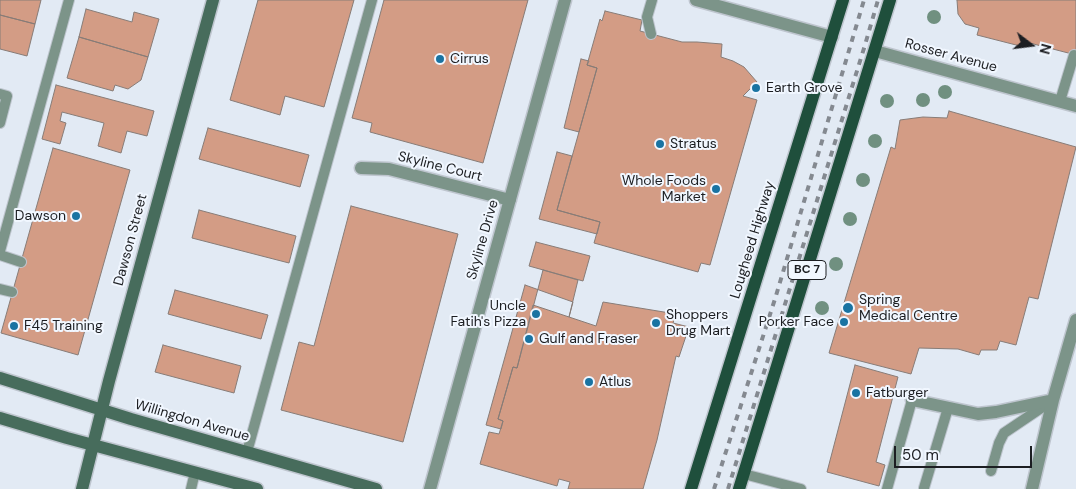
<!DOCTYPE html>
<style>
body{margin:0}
#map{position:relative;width:1076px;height:489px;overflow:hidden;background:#e2eaf4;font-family:"DM Sans",sans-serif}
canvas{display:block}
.north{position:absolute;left:1006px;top:20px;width:50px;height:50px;-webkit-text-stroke:4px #f1f7ff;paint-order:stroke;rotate:105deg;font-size:14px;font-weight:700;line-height:20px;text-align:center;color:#1c1e22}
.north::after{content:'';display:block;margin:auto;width:18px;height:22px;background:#1c1e22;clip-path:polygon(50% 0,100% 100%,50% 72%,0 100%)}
.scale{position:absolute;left:894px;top:446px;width:138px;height:22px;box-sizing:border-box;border:2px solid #1c1e22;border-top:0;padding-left:6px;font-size:15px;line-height:18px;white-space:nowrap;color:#1c1e22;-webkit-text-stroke:4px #f1f7ff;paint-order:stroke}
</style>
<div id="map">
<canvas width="1076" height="489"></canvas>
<div class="north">N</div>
<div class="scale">50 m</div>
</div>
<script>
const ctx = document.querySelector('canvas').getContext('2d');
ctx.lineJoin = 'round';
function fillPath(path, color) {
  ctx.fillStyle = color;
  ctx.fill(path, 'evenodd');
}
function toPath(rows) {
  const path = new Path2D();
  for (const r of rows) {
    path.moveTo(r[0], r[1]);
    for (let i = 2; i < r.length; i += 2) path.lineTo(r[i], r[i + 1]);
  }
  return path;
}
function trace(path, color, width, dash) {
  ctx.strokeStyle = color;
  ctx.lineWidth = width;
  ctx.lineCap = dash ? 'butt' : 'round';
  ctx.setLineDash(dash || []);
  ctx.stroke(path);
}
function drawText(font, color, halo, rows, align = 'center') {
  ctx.font = font + ' "DM Sans",sans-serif';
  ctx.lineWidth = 4;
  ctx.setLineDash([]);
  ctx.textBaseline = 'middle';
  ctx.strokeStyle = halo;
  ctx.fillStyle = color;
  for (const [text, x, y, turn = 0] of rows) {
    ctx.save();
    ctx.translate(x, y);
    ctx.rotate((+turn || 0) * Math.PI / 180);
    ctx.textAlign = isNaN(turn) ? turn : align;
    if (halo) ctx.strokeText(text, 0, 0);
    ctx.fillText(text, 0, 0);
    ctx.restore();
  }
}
const building = toPath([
 [0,0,41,0,35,24,0,15,0,0],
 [258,0,354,0,324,107,285,96,280,115,230,100,258,0],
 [384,0,528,0,483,163,370,132,372,123,352,118,384,0],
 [957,0,1076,0,1076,55,1022,41,1020,46,977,35,979,28,965,24,958,14,957,0],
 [86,9,132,22,134,12,159,19,148,57,79,37,86,9],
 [605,11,642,20,640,31,682,42,697,42,722,44,721,57,733,61,744,67,757,82,743,96,757,100,710,265,701,263,698,272,594,243,600,222,557,210,597,68,587,65,600,19,602,21,605,11],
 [0,15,35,24,27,56,0,49,0,15],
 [79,37,148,57,141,80,128,89,115,85,113,91,67,78,79,37],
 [581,59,589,61,587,65,597,68,579,132,564,128,581,59],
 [56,85,154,111,147,136,127,131,121,153,98,146,104,123,62,112,60,121,66,123,60,144,42,139,56,85],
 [949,111,1076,147,1038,299,1029,297,1016,345,1000,341,997,350,981,350,979,355,958,349,919,348,911,374,829,353,891,147,895,149,900,120,923,117,947,118,949,111],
 [208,128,309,155,300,187,199,159,208,128],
 [53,148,130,170,78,355,1,333,53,148],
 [557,152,572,156,557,210,600,222,597,234,539,219,557,152],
 [351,206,458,234,403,442,281,410,299,342,314,346,351,206],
 [199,210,296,236,289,263,192,238,199,210],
 [536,242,590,256,583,281,529,266,536,242],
 [543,270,578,280,569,317,596,326,603,302,676,314,673,323,689,327,679,357,676,356,657,440,643,489,568,489,570,482,559,479,557,486,480,464,489,432,499,434,503,421,498,419,513,367,517,368,543,270],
 [525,285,573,302,569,317,533,305,517,368,513,367,498,419,503,421,501,429,486,425,525,285],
 [175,290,268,315,261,339,168,314,175,290],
 [163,345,241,366,234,393,155,372,163,345],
 [855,365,898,377,876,462,885,465,879,486,827,472,855,365]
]);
const lane = toPath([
 [651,34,647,17,652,0],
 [0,94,7,96,0,123],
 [1060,101,1074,55],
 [0,251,69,0],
 [0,255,21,262],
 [0,289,12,292],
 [247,452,372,0],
 [991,471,999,443,1004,433,1050,402],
 [744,474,801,489],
 [924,488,948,408],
 [191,489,195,472],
 [887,489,912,400]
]);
const street = toPath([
 [696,0,832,37],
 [875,51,1076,106],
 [361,168,389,169,510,200],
 [912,400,978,414,996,412,1053,400],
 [430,489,565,0],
 [1032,489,1053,400,1076,320]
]);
const secondary = toPath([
 [0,378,131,419,376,489],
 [0,418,67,438,257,489],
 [82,489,109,381,213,0]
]);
const primary = toPath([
 [691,489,843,0],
 [739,489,890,0]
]);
const rail = toPath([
 [714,489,775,299,864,0],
 [728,489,865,45,878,0]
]);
const trees = [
 [934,17],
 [945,92],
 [923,100],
 [887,101],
 [875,141],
 [863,180],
 [850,219],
 [836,264],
 [822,308]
];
const markers = [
 [440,59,5,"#1973a2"],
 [756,88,5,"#1973a2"],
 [660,144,5,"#1973a2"],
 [716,189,5,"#1973a2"],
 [76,216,5,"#1973a2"],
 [848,308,6,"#1973a2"],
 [536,314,5,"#1973a2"],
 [844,322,5,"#1973a2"],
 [656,323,5,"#1973a2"],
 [14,326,5,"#1973a2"],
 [529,339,5,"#1973a2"],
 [589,382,5,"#1973a2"],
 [856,393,5,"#1973a2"]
];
const shields = [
 [807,270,38]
];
const shieldNames = [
 ["BC 7",807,270]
];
const streetNames = [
 ["Rosser Avenue",951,56,15],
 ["Skyline Court",440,167,14],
 ["Dawson Street",131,240,-75],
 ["Skyline Drive",483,240,-74],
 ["Lougheed Highway",753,240,-73],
 ["Willingdon Avenue",192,421,16]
];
const poiNames = [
 ["Cirrus",450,59],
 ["Earth Grove",766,88],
 ["Stratus",670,144],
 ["Whole Foods",706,181,"right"],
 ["Market",706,197,"right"],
 ["Dawson",66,216,"right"],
 ["Spring",859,300],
 ["Medical Centre",859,316],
 ["Uncle",526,306,"right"],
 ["Fatih's Pizza",526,322,"right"],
 ["Shoppers",666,315],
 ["Drug Mart",666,331],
 ["Porker Face",834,322,"right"],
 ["F45 Training",24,326],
 ["Gulf and Fraser",539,339],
 ["Atlus",599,382],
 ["Fatburger",866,393]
];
fillPath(building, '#d39c85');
trace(building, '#877c77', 1);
trace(lane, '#bec5ce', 12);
trace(street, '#bec5ce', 15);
trace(secondary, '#bec5ce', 15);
trace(primary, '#bec5ce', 15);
trace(lane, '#7c9489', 10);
trace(street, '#7c9489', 12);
trace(secondary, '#476c5c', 12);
trace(primary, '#1f4f3c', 12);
trace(rail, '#848990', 4, [6, 6]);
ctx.fillStyle = '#709080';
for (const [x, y] of trees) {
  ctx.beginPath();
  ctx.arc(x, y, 7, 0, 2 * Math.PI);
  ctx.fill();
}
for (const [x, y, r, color] of markers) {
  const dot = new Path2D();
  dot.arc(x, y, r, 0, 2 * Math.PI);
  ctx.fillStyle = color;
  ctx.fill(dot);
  trace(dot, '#f1f7ff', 2);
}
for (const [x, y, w] of shields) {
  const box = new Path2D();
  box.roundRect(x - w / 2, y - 9.5, w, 19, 4);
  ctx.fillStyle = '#f1f7ff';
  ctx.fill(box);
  trace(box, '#1c1e22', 1);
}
drawText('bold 12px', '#1c1e22', null, shieldNames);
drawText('14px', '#1c1e22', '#f1f7ff', streetNames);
drawText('14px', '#1c1e22', '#f1f7ff', poiNames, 'left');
</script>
